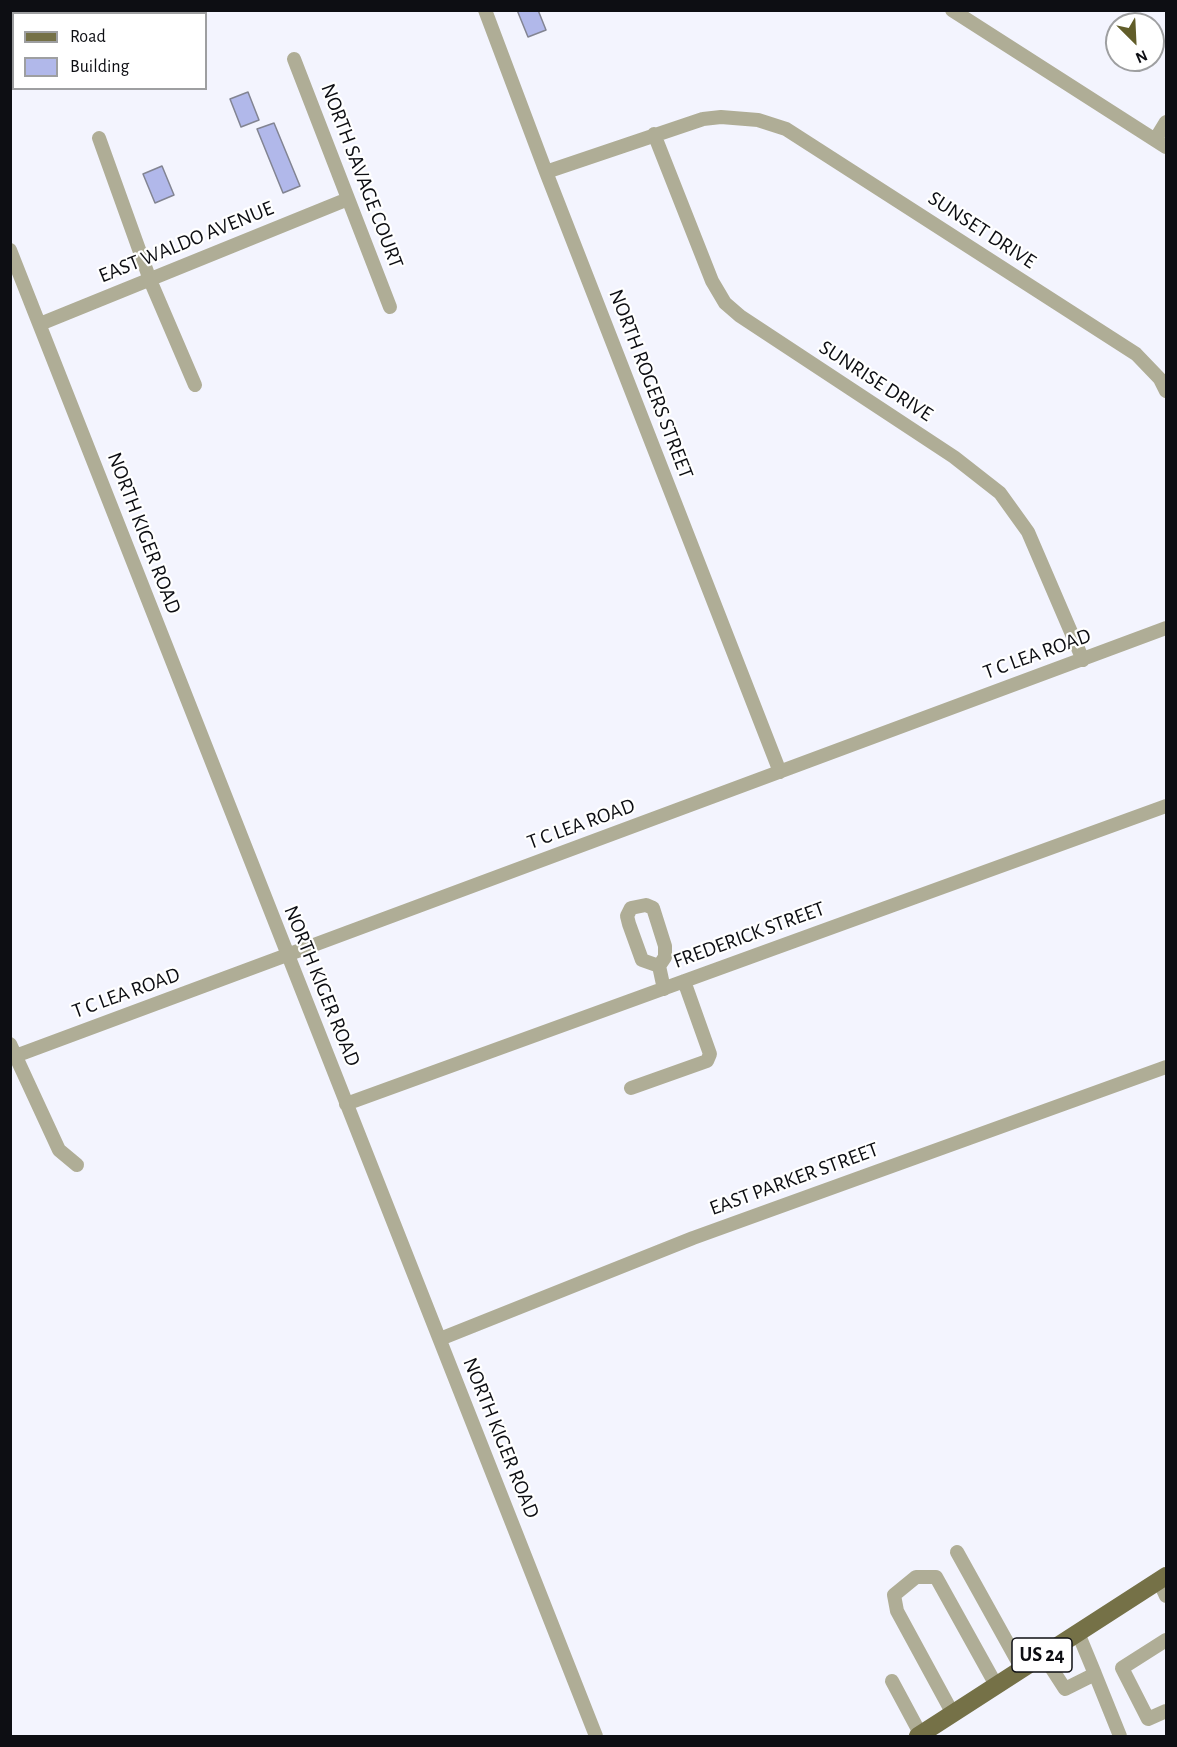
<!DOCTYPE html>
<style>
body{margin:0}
#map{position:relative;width:1177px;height:1747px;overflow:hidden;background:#f3f4fe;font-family:"Alegreya Sans",sans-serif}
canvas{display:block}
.frame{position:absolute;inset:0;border:12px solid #0d0e13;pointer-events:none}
.legend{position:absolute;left:12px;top:12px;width:195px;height:78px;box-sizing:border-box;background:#fff;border:2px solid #9e9fa1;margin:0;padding:8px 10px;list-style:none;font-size:18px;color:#0d0e13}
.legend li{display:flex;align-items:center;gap:12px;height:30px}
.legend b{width:30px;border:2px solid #9e9fa1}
.north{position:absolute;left:1105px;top:12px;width:60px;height:60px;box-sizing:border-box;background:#fff;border:2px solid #9e9fa1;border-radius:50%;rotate:156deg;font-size:16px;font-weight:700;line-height:24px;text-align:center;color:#0d0e13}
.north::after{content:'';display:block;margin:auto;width:21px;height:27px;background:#615d29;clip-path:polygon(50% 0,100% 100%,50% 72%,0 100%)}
</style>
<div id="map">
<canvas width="1177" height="1747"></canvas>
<div class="frame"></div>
<ul class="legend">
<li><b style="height:8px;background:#757147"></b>Road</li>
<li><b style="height:16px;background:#b1b8ea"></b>Building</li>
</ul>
<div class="north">N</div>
</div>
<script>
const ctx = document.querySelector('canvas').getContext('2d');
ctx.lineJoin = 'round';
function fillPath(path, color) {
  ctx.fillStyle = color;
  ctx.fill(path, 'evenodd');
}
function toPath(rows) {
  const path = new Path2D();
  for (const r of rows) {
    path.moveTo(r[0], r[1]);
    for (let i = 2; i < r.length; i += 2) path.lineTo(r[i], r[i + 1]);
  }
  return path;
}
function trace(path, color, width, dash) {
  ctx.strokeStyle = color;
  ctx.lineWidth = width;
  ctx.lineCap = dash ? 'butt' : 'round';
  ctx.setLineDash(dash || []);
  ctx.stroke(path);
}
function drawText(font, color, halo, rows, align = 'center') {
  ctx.font = font + ' "Alegreya Sans",sans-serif';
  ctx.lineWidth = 4.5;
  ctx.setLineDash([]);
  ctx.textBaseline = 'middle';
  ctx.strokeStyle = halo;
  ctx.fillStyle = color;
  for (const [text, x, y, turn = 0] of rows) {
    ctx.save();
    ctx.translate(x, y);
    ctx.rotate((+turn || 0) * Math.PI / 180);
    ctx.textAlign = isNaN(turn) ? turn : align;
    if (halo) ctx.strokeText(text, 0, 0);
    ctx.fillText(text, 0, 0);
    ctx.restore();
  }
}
const green = toPath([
 [11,10,157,10,157,11,149,14,14,14,13,67,11,68]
]);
const building = toPath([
 [517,10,538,10,546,30,528,37,517,10],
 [248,92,259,120,241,127,230,99,248,92],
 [274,123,300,186,283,193,257,129,274,123],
 [162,166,174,195,155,203,143,174,162,166]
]);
const minor = toPath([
 [485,10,546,172,780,772],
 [952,10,1166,147],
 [294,59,390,307],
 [654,134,712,281,725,303,740,316,954,457,1000,493,1028,532,1083,660],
 [99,138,150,280,195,385],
 [1155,140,1166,122],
 [546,172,703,119,721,117,758,120,786,129,1136,354,1160,379,1166,391],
 [10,250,596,1736],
 [40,324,348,199],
 [659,966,642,960,629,924,627,916,631,908,646,905,653,908,665,946,665,957,659,966,664,989],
 [10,1044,59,1150,77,1165],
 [10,1058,1166,628],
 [631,1088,707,1061,710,1054,684,981],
 [346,1104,1166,806],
 [440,1339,693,1238,1166,1067],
 [957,1552,1022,1669],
 [1159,1581,1166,1596],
 [1166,1640,1122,1668,1148,1719,1166,1711],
 [1043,1655,1065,1689,1095,1674,1078,1633],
 [1095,1674,1120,1736],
 [892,1681,921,1735],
 [953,1714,897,1611,894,1595,916,1577,936,1577,996,1685]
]);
const major = toPath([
 [918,1736,1166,1576]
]);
const shields = [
 [1042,1655,60]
];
const shieldNames = [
 ["US 24",1042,1655]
];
const streetNames = [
 ["NORTH SAVAGE COURT",362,176,69],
 ["SUNSET DRIVE",982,230,33],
 ["EAST WALDO AVENUE",186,242,-22],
 ["SUNRISE DRIVE",876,381,33],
 ["NORTH ROGERS STREET",651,384,69],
 ["NORTH KIGER ROAD",144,533,69],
 ["T C LEA ROAD",1037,654,-20],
 ["T C LEA ROAD",581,824,-20],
 ["FREDERICK STREET",749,935,-20],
 ["NORTH KIGER ROAD",322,986,68],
 ["T C LEA ROAD",126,993,-20],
 ["EAST PARKER STREET",794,1179,-20],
 ["NORTH KIGER ROAD",501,1438,68]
];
fillPath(green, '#dddaab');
fillPath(building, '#b1b8ea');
trace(building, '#828492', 1.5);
trace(minor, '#afad96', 14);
trace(major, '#757147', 18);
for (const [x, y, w] of shields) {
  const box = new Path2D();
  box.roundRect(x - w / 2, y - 17, w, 34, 4.5);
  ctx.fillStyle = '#fff';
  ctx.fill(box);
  trace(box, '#0d0e13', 1.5);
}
drawText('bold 20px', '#0d0e13', null, shieldNames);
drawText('21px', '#0d0e13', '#fff', streetNames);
</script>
